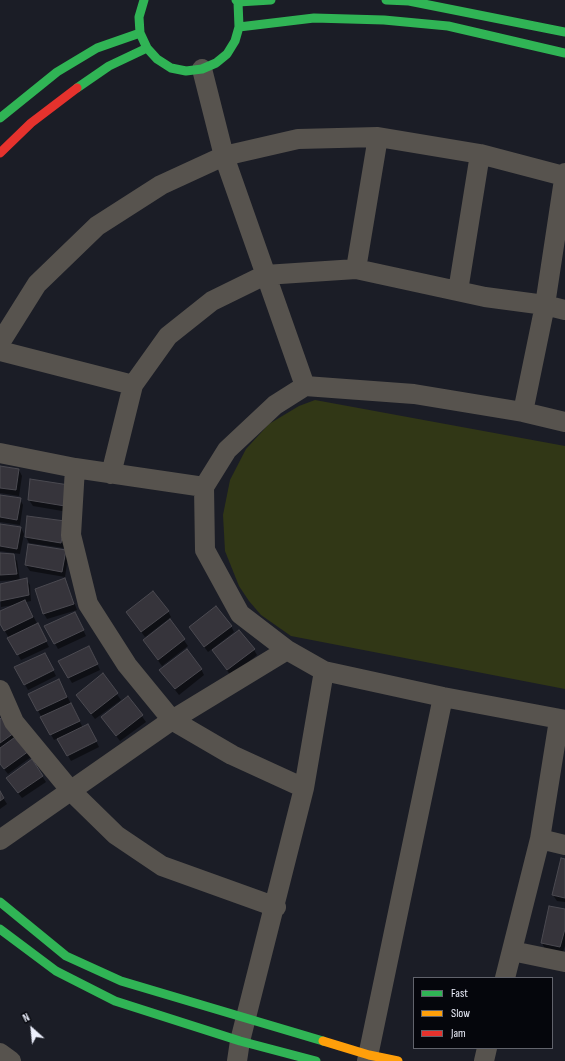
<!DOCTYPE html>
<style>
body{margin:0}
#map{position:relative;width:565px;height:1061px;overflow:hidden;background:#1b1d26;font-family:"Sofia Sans Condensed",sans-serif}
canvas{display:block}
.legend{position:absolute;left:413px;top:977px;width:140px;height:72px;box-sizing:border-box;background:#05060c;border:1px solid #61636c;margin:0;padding:5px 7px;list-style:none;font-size:12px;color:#eceffc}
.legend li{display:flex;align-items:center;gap:8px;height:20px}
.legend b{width:20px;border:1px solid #61636c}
.north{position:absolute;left:12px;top:1009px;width:40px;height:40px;-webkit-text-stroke:3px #05060c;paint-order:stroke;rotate:333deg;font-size:11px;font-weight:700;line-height:16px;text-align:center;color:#eceffc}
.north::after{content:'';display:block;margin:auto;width:14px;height:18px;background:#eceffc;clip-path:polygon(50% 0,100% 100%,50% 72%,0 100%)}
</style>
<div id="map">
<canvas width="565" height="1061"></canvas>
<ul class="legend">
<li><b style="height:5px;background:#30b455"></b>Fast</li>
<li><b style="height:5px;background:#ff9f0a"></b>Slow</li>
<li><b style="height:5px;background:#e5322d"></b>Jam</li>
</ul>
<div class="north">N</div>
</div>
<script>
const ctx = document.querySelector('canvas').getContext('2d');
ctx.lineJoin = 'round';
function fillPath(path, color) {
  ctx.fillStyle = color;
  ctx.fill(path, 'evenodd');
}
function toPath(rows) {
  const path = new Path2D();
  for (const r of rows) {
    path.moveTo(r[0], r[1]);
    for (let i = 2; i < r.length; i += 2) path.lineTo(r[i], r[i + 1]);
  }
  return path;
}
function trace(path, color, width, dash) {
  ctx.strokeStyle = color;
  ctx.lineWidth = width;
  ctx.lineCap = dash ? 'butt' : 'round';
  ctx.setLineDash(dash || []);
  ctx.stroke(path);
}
const green = toPath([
 [315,400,565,446,565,689,291,636,261,615,249,601,239,586,225,551,223,515,230,480,246,449,269,424,299,406]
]);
const shadow = toPath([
 [0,467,19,470,22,476,19,496,0,493],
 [68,486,68,512,33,506,29,500],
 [0,496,20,499,23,505,20,525,0,522],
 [65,522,64,548,29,543,26,537],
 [0,525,21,528,24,534,20,554,0,551],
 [29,545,65,551,68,557,65,577,30,571,26,565],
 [0,554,13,555,17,561,20,581,26,579,30,585,31,601,26,602,49,647,21,660,0,622,0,612,15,605,1,607,0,585,19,580,0,581],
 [65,579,77,610,47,619,44,614],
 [168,611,171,617,145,637,131,618],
 [78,619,86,636,58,649,46,627],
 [170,621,188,646,162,666,144,641],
 [231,626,234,632,208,652,194,633],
 [254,650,257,655,231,676,213,651],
 [92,653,100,670,72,683,59,661],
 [48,660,56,676,28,690,16,668],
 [201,669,204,675,179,695,164,676],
 [103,675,121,700,95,719,81,701],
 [62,686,83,728,91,731,99,747,71,761,58,738,54,740,29,694],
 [128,697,146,722,120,741,102,717],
 [0,720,31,757,8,774,0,764],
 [42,776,46,782,22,798,11,784],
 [0,793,7,804,0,809],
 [565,860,565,902,557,901,553,895],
 [565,910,565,946,563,952,545,949,542,943]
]);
const building = toPath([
 [0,466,19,469,16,490,0,488,0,466],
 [30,479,69,485,65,506,28,500,30,479],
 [0,495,21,498,17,520,0,517,0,495],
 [27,516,65,521,61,543,25,537,27,516],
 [0,524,21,527,17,549,0,546,0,524],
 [28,544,66,550,62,572,25,565,28,544],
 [0,553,14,554,17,574,0,575,0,553],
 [27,578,29,595,0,601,0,584,27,578],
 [65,578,74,604,43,614,35,589,65,578],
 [153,591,169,611,141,632,126,612,153,591],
 [25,600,33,617,4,631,0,624,0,611,25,600],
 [216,606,232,626,204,647,189,627,216,606],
 [75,612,84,630,54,644,44,626,75,612],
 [170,619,185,639,158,660,143,640,170,619],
 [38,623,47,641,17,655,7,638,38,623],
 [239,630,255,649,227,670,212,650,239,630],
 [89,646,98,664,68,678,58,661,89,646],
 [187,649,202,669,175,689,159,670,187,649],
 [45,653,54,670,24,685,14,667,45,653],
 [103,673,118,693,91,714,76,695,103,673],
 [59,679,67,697,37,711,28,694,59,679],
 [128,696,143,715,116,736,101,717,128,696],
 [71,703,80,721,50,735,40,717,71,703],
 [3,716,14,733,0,743,0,719,3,716],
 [88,724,97,741,67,756,57,739,88,724],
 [18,735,29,751,4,769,0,764,0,748,18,735],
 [32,759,43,776,18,793,6,778,32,759],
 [0,791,4,798,0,801,0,791],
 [561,858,565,859,565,898,552,895,561,858],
 [549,906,565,909,565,929,560,947,541,943,549,906]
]);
const street = toPath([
 [202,69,224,156,305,386],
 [356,269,378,137],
 [458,291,480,154],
 [0,343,37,284,97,226,161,185,224,156,298,139,378,137,480,154,564,176],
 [0,351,133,385],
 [523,412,545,305,565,173],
 [565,422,523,412,414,394,305,386,275,405,227,450,204,487,205,550,240,614,287,650,324,671,443,697,565,720],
 [0,453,75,468,204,487],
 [75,468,71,535,88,604,127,665,172,720,232,755,304,788],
 [111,474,133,385,168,336,212,301,265,275,356,269,485,297,545,305,565,310],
 [0,690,14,722,71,791,116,835,162,866,276,907],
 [540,839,565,845],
 [0,840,172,720,287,650],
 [512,951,565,962],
 [505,978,540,839,559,720],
 [0,1053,11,1061],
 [237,1061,240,1041,304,788,324,671],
 [367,1061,443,697],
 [484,1061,487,1048]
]);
const fast = toPath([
 [144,0,139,17,140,33,147,48,157,59,171,68,186,71,202,69,216,63,227,54,235,41,239,27,238,2,236,0],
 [386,0,409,1,565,32],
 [238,2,271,0],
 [239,27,314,18,384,20,448,26,565,53],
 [77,88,109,66,147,48],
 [0,118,57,72,97,48,140,33],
 [0,902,66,956,121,981,323,1041],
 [0,929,56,971,115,1001,240,1041,316,1061]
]);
const slow = toPath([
 [323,1041,369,1055,398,1061]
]);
const jam = toPath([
 [0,153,31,123,77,88]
]);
fillPath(green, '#313716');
fillPath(shadow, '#0007');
fillPath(building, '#36343b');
trace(building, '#4b4a51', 1);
trace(street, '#57534e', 20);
trace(fast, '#30b455', 9);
trace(slow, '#ff9f0a', 9);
trace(jam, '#e5322d', 9);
</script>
